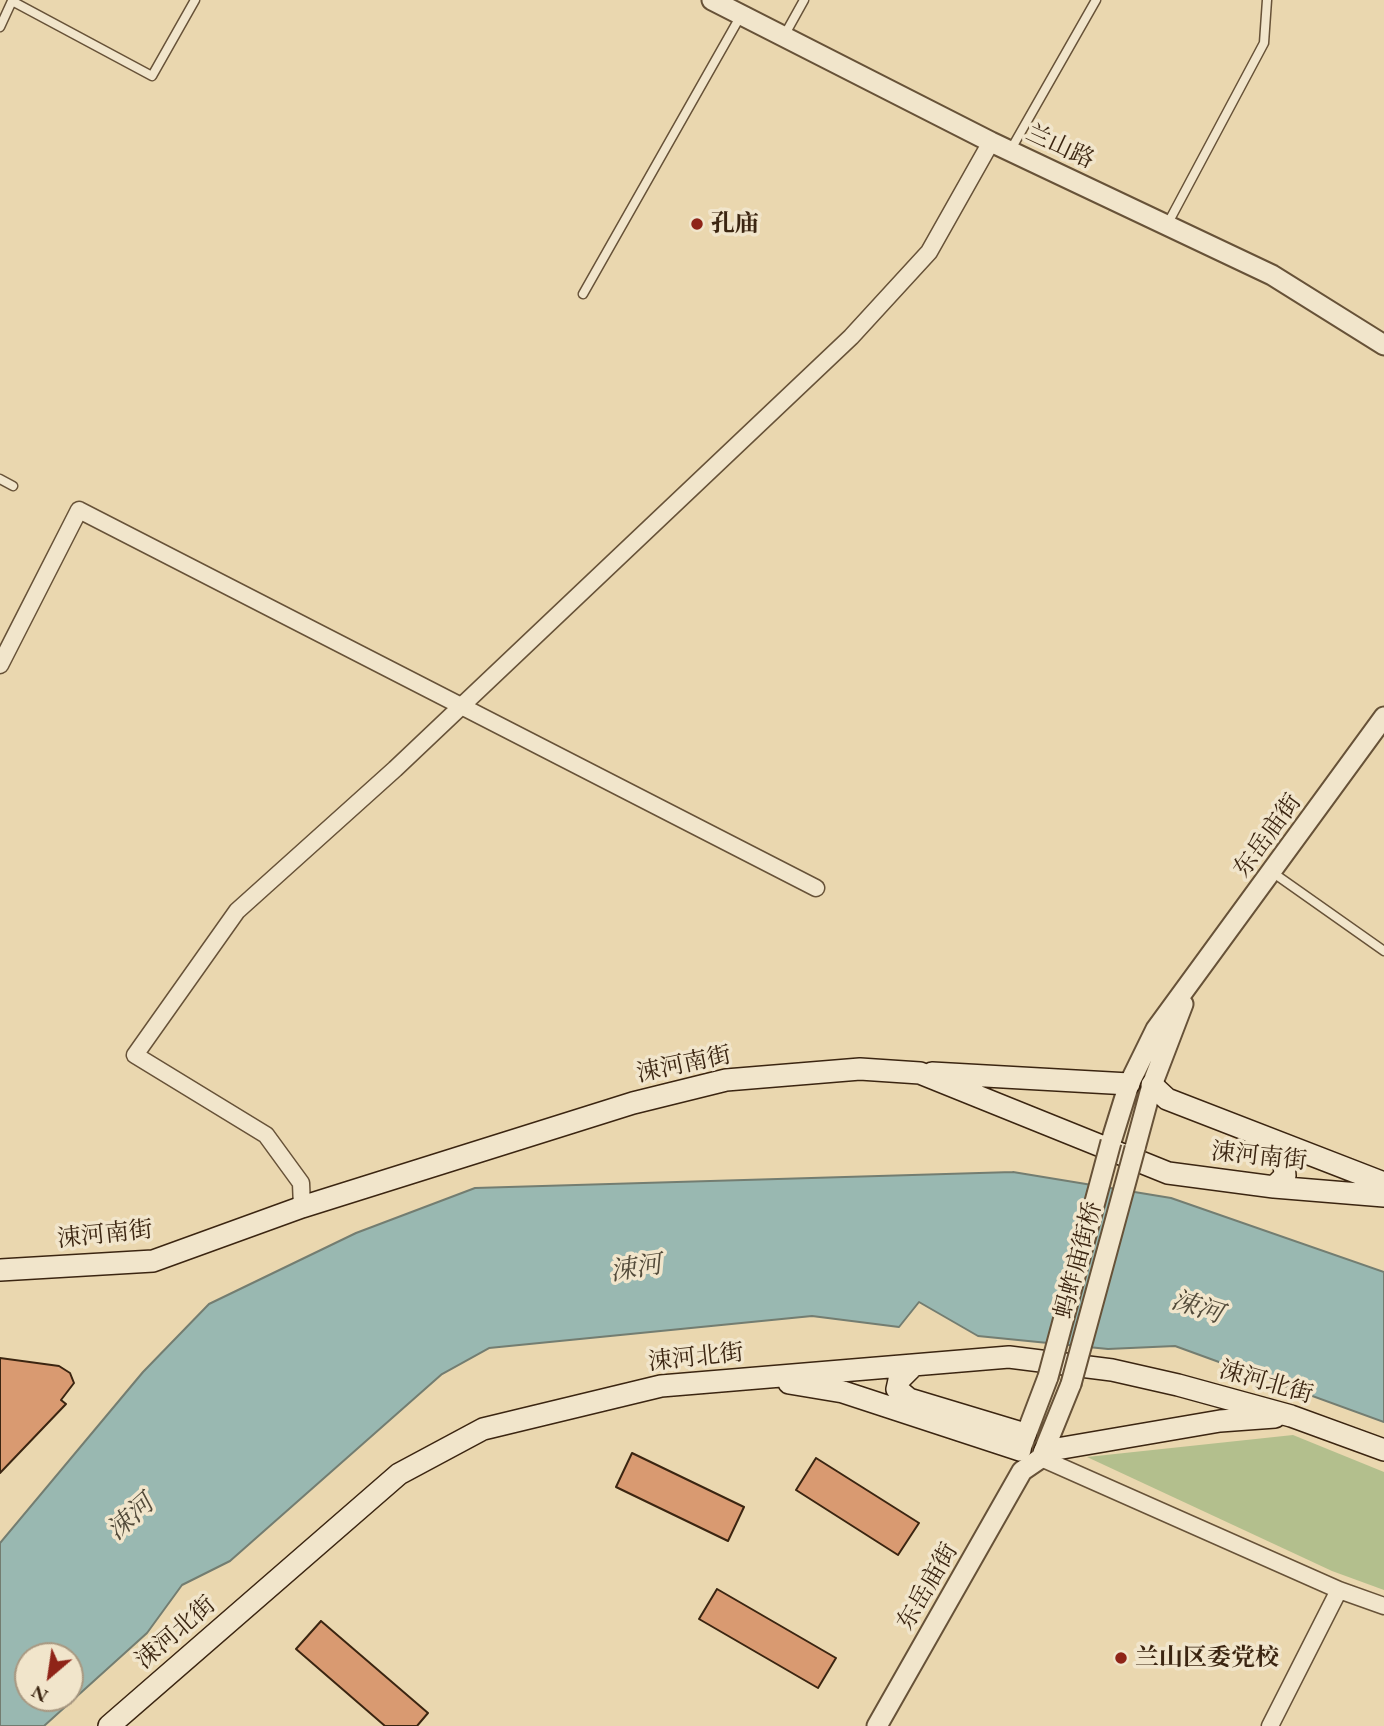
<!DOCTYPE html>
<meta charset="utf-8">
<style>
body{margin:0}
#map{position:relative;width:1384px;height:1726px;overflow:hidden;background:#ead7af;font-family:"EB Garamond",serif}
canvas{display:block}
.north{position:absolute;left:14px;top:1642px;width:70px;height:70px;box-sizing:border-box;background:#f1e5cb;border:2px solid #a89881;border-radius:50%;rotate:209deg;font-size:19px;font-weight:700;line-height:28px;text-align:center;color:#3b2511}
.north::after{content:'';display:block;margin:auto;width:24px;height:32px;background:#8f2418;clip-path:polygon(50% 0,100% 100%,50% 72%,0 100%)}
</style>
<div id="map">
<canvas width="1384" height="1726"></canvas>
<div class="north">N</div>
</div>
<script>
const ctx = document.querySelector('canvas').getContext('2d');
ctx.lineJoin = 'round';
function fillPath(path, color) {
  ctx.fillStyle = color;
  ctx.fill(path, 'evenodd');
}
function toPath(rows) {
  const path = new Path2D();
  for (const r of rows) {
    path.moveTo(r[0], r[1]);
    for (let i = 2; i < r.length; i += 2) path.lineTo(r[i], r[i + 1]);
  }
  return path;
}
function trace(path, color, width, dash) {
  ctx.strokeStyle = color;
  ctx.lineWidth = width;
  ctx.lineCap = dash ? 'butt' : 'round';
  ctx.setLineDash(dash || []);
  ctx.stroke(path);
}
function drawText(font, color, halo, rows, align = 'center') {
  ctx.font = font + ' "EB Garamond","Noto Serif SC",serif';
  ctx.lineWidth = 7;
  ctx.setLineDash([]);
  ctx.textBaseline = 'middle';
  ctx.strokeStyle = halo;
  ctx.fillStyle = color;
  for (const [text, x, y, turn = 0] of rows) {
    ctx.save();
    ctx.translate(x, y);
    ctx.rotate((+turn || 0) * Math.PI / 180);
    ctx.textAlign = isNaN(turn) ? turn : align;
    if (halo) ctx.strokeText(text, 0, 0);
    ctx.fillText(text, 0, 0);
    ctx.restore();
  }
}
const green = toPath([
 [1293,1435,1384,1472,1384,1590,1332,1571,1087,1457]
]);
const water = toPath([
 [1013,1172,1171,1198,1384,1272,1384,1422,1175,1346,1108,1349,978,1336,919,1302,899,1327,812,1316,489,1348,442,1374,230,1561,182,1585,147,1633,44,1726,0,1726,0,1543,143,1372,209,1304,356,1233,475,1188,1013,1172],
 [28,1656,70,1656,70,1698,28,1698,28,1656]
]);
const building = toPath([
 [0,1358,59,1366,70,1373,74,1383,61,1400,66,1404,0,1473,0,1358],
 [632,1453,744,1507,728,1541,616,1487,632,1453],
 [816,1458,919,1523,898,1555,796,1490,816,1458],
 [717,1589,836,1658,818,1688,699,1619,717,1589],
 [321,1621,428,1713,417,1726,385,1726,296,1649,321,1621]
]);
const service = toPath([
 [0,27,12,1,152,76,195,0],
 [784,36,804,0],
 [1010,151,1096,0],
 [1167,225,1264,43,1267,0],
 [583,294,740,17],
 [0,479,13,486],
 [1272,872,1384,951]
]);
const minor = toPath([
 [0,665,79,510,816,888],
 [302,1207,301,1183,266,1135,135,1055,237,911,395,769,851,337,929,252,991,142],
 [1041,1458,1339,1590,1384,1606],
 [1270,1726,1339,1590]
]);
const tertiary = toPath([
 [712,0,991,142,1272,275,1384,345],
 [1111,1142,1129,1084,1156,1029,1384,717],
 [1135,1148,1152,1085,1183,1004],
 [1021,1448,1048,1377],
 [877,1726,1022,1471,1041,1458,1071,1384]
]);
const secondary = toPath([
 [932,1073,1129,1084],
 [1152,1085,1167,1099,1384,1183],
 [1256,1142,1266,1146,1284,1162,1285,1176,1274,1187],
 [0,1270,153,1261,302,1207,633,1103,726,1080,860,1069,920,1073,1168,1173,1274,1187,1384,1196],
 [914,1365,899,1380,897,1389,909,1399,1025,1434],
 [789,1383,843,1392,1020,1450],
 [1045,1451,1220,1421,1275,1417],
 [109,1726,399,1474,483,1429,661,1386,1009,1357,1112,1370,1178,1385,1291,1416,1384,1450]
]);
const tertiaryBridge = toPath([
 [1048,1377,1111,1142],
 [1071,1384,1135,1148]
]);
const markers = [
 [697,224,7,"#8f2418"],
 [1121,1658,7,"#8f2418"]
];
const streetNames = [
 ["兰山路",1060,147,25],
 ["东岳庙街",1268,836,-54],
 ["涑河南街",684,1065,-12],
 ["涑河南街",1259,1157,6],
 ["涑河南街",105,1235,-6],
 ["蚂蚱庙街桥",1079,1260,-75],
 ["涑河北街",696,1358,-6],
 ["涑河北街",1266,1383,16],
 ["东岳庙街",928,1587,-60],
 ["涑河北街",176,1633,-41]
];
const poiNames = [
 ["孔庙",711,224],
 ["兰山区委党校",1135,1658]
];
const waterNames = [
 ["涑河",636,1269,-9],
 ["涑河",1197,1308,18],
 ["涑河",131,1518,-42]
];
fillPath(green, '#b3bf8d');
fillPath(water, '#99b8b1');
trace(water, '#737d71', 2);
fillPath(building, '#d99a71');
trace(building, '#3b2511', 2);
trace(service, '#675238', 11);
trace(minor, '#675238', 19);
trace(tertiary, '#675238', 23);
trace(secondary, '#3b2511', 24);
trace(service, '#f1e5cb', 8);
trace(minor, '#f1e5cb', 16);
trace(tertiary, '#f1e5cb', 19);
trace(secondary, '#f1e5cb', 21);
trace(tertiaryBridge, '#675238', 23, []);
trace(tertiaryBridge, '#f1e5cb', 19);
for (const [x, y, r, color] of markers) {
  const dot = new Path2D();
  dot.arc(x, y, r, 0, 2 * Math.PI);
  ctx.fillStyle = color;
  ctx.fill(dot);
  trace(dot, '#f1e5cb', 2.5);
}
drawText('24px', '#3b2511', '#f1e5cb', streetNames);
drawText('bold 24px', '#3b2511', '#f1e5cb', poiNames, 'left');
drawText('italic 26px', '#524a39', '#f1e5cb', waterNames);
</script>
